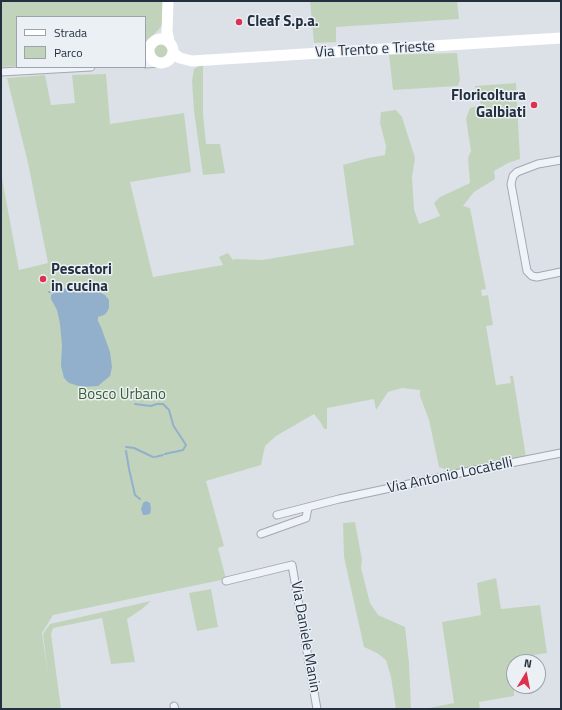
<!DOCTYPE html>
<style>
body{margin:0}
#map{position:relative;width:562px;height:710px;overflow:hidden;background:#dce1e8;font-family:"Titillium Web",sans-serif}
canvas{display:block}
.frame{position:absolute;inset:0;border:2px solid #242f40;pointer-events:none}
.legend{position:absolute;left:16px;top:16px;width:130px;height:52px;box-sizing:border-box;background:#ebf0f5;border:1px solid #9ba3ad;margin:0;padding:5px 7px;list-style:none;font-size:12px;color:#242f40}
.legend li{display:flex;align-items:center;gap:8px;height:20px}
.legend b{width:20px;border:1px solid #9ba3ad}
.north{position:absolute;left:506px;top:654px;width:40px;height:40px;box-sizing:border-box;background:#ebf0f5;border:1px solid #9ba3ad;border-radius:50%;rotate:10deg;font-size:11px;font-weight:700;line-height:16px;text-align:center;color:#242f40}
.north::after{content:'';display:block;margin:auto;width:14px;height:18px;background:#dc3250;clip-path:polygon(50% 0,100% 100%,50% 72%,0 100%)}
</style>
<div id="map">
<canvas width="562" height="710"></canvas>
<div class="frame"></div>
<ul class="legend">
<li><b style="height:5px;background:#fff"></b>Strada</li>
<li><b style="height:11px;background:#c2d3bc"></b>Parco</li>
</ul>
<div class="north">N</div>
</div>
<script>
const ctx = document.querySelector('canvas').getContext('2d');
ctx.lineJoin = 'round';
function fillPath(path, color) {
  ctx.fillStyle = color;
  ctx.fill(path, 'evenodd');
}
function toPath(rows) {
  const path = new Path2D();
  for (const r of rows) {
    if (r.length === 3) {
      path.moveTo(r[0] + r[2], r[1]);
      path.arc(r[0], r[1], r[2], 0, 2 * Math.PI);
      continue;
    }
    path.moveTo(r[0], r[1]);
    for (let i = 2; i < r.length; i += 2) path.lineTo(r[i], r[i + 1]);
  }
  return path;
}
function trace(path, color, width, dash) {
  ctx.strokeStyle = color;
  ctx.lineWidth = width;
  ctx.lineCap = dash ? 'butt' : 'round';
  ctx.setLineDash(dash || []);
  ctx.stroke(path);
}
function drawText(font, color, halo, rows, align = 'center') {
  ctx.font = font + ' "Titillium Web",sans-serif';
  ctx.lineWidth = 3;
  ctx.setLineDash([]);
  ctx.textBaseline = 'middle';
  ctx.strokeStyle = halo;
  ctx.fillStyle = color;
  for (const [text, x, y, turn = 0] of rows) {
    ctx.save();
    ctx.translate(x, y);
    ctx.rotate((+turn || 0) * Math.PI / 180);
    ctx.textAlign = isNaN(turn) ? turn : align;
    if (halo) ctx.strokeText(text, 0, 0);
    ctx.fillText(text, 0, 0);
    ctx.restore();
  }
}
const green = toPath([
 [1,1,163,1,162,26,146,43,145,50,145,17,17,17,17,66,1,67],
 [310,1,457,1,459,19,336,27,336,42,314,43],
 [161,50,8],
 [457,53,460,80,458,86,393,90,389,55],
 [203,64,203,114,206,144,220,144,225,173,203,175,194,111,192,81,194,69],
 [106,74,110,124,184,113,191,172,130,182,153,277,223,265,219,257,228,253,233,260,235,259,262,260,354,245,343,165,368,158,385,155,386,146,380,123,381,112,396,110,402,117,415,158,412,177,414,209,419,224,440,216,434,203,440,197,470,183,468,158,471,151,466,119,470,108,481,105,475,86,516,83,520,159,508,163,494,171,495,179,474,192,463,206,470,208,486,289,481,290,482,296,488,295,493,325,486,326,496,385,511,383,510,376,513,376,526,457,452,472,439,467,429,420,420,396,420,390,402,388,388,392,376,410,374,399,327,408,327,429,324,429,321,423,314,414,276,436,265,446,261,465,206,481,224,546,218,548,226,579,53,615,42,633,48,677,43,634,50,624,151,601,142,609,127,619,135,662,111,664,102,618,53,628,51,634,61,709,1,709,1,173,19,270,48,263,28,163,7,78,45,75,51,105,75,103,72,75],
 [355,522,362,560,361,568,370,603,378,615,405,627,409,663,411,709,396,709,391,677,386,660,377,653,364,647,344,557,343,523],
 [496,578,501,609,540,605,547,653,515,658,515,662,514,662,514,696,479,702,480,709,424,709,454,703,442,622,481,615,477,583],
 [211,589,218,627,197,631,189,593]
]);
const water = toPath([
 [69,287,87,287,97,291,105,295,109,300,109,308,107,312,104,315,98,317,98,321,101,327,110,352,112,367,110,376,98,386,82,387,69,383,64,378,61,366,62,345,60,324,57,310,51,299,51,295,57,291],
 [146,501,150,503,151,509,150,514,145,515,143,515,141,509,143,503]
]);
const stream = toPath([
 [49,292,53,292],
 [135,404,151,406,157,404,163,404,169,410,173,424],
 [173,425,186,445,183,450,174,452],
 [126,447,134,448,153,457],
 [126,451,129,469,135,495,140,499],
 [165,454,173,452],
 [155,457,163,455]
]);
const street = toPath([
 [145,57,149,54],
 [145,64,161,63],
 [1,72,91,67],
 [561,160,538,164,517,172,513,176,511,184,527,271,532,276,537,277,561,272],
 [277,515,339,499,460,473,561,453],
 [261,534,306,518,308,507],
 [226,581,292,565,317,709],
 [174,706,175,709]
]);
const secondary = toPath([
 [168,1,167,32,169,41],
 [161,51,12],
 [173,53,180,58,192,61,561,38]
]);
const markers = [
 [239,22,4,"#dc3250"],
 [534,105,4,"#dc3250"],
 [43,279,4,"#dc3250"]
];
const poiNames = [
 ["Cleaf S.p.a.",247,22],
 ["Floricoltura",526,96,"right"],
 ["Galbiati",526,113,"right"],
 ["Pescatori",51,270],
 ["in cucina",51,287]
];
const streetNames = [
 ["Via Trento e Trieste",375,50,-3],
 ["Via Antonio Locatelli",450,476,-12],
 ["Via Daniele Manin",305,637,80]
];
const parkNames = [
 ["Bosco Urbano",122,395]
];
fillPath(green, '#c2d3bc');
fillPath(water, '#92b0cc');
trace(stream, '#92b0cc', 2);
trace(street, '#a1a8b2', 9);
trace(street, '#eff2f6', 7);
trace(secondary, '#fff', 11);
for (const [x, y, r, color] of markers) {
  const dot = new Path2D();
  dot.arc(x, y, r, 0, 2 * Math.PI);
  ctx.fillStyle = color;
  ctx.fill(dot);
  trace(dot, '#ebf0f5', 1.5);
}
drawText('bold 15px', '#242f40', '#ebf0f5', poiNames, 'left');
drawText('15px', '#242f40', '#ebf0f5', streetNames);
drawText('15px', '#3a5d30', '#ebf0f5', parkNames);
</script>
